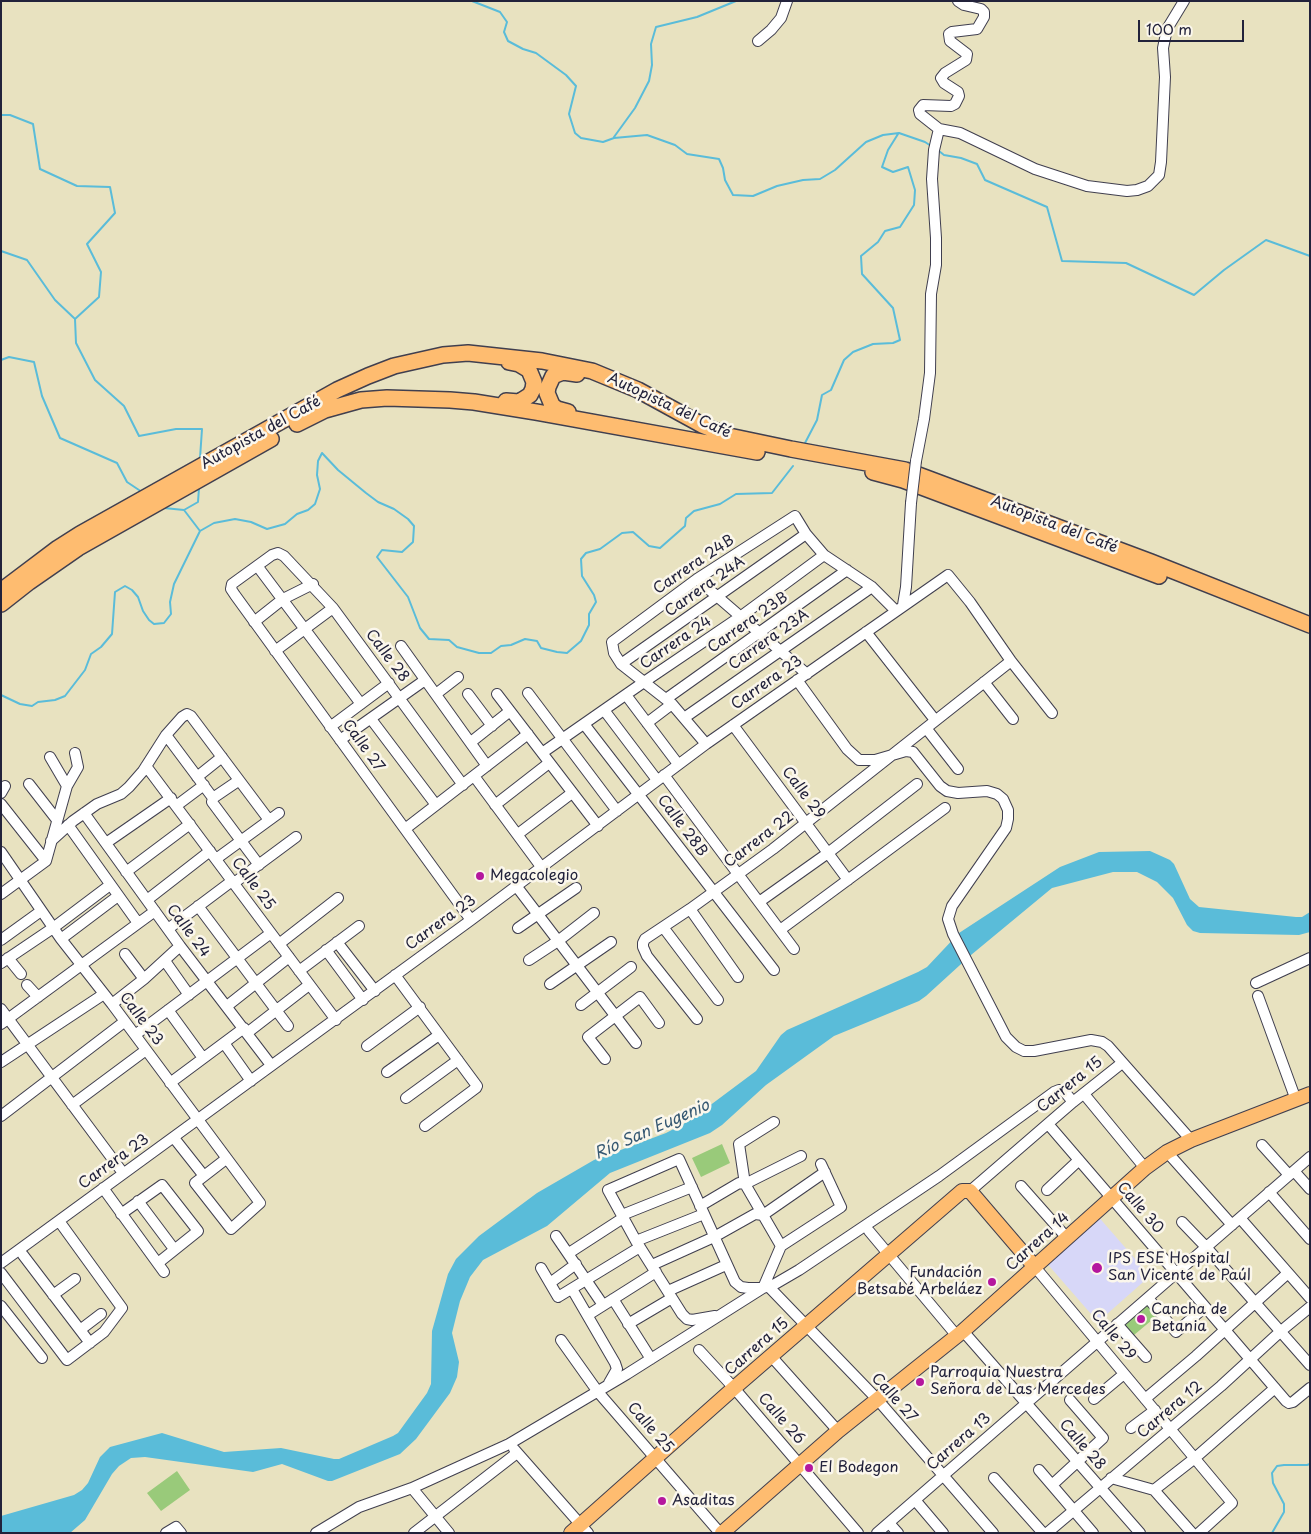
<!DOCTYPE html>
<meta charset="utf-8">
<style>
body{margin:0}
#map{position:relative;width:1311px;height:1534px;overflow:hidden;background:#e8e2c0;font-family:"Playpen Sans",sans-serif}
canvas{display:block}
.frame{position:absolute;inset:0;border:2px solid #22223b;pointer-events:none}
.scale{position:absolute;left:1138px;top:20px;width:106px;height:22px;box-sizing:border-box;border:2px solid #22223b;border-top:0;padding-left:6px;font-size:15px;line-height:18px;white-space:nowrap;color:#22223b;-webkit-text-stroke:4px #fbf7ec;paint-order:stroke}
</style>
<div id="map">
<canvas width="1311" height="1534"></canvas>
<div class="frame"></div>
<div class="scale">100 m</div>
</div>
<script>
const ctx = document.querySelector('canvas').getContext('2d');
ctx.lineJoin = 'round';
function fillPath(path, color) {
  ctx.fillStyle = color;
  ctx.fill(path, 'evenodd');
}
function toPath(rows) {
  const path = new Path2D();
  for (const r of rows) {
    path.moveTo(r[0], r[1]);
    for (let i = 2; i < r.length; i += 2) path.lineTo(r[i], r[i + 1]);
  }
  return path;
}
function trace(path, color, width, dash) {
  ctx.strokeStyle = color;
  ctx.lineWidth = width;
  ctx.lineCap = dash ? 'butt' : 'round';
  ctx.setLineDash(dash || []);
  ctx.stroke(path);
}
function drawText(font, color, halo, rows, align = 'center') {
  ctx.font = font + ' "Playpen Sans",sans-serif';
  ctx.lineWidth = 5;
  ctx.setLineDash([]);
  ctx.textBaseline = 'middle';
  ctx.strokeStyle = halo;
  ctx.fillStyle = color;
  for (const [text, x, y, turn = 0] of rows) {
    ctx.save();
    ctx.translate(x, y);
    ctx.rotate((+turn || 0) * Math.PI / 180);
    ctx.textAlign = isNaN(turn) ? turn : align;
    if (halo) ctx.strokeText(text, 0, 0);
    ctx.fillText(text, 0, 0);
    ctx.restore();
  }
}
const built = toPath([
 [1096,1214,1150,1276,1098,1322,1044,1260]
]);
const green = toPath([
 [722,1144,730,1163,701,1177,692,1158],
 [1147,1303,1158,1315,1134,1335,1124,1323],
 [177,1471,190,1490,161,1511,147,1493]
]);
const water = toPath([
 [1150,851,1170,860,1174,864,1190,899,1199,907,1296,917,1302,917,1310,912,1310,932,1299,935,1200,933,1193,931,1187,925,1173,898,1157,882,1137,872,1113,872,1052,888,971,955,926,996,919,1001,834,1036,766,1085,722,1125,710,1133,610,1173,547,1226,483,1260,470,1277,460,1301,452,1333,459,1362,457,1377,450,1393,416,1439,400,1454,332,1481,328,1481,282,1464,253,1472,145,1457,131,1458,119,1466,112,1474,85,1520,70,1533,1,1533,1,1516,74,1495,82,1490,88,1483,100,1457,110,1447,162,1433,224,1452,281,1448,334,1459,339,1459,393,1436,398,1433,427,1393,431,1384,432,1331,448,1274,456,1259,479,1236,537,1193,594,1160,666,1133,689,1121,756,1071,781,1035,787,1030,918,972,927,967,959,933,1060,867,1099,852]
]);
const stream = toPath([
 [472,1,500,12,507,22,504,32,508,41,523,49,536,53,566,75,576,86,569,114,575,133,581,138,603,142,614,138,647,135,675,145,687,154,719,159,723,168,725,180,733,195,753,196,777,186,803,180,820,179,835,170,866,142,883,135,899,133,925,142,931,146],
 [1,115,10,115,33,124,40,169,77,186,110,187,115,213,87,244,101,272,99,297,75,319,76,343,95,380,124,406,139,436,176,429,202,429,200,458],
 [614,137,635,108,649,81,652,65,651,44,656,27,697,17,736,1],
 [939,151,944,155,961,158,977,164,985,180,1047,207,1062,261,1126,263,1194,295,1224,270,1266,240,1310,256],
 [1,251,27,260,55,300,74,318],
 [1,360,9,357,34,362,42,396,60,438,117,463,127,482,142,492],
 [805,443,817,420,822,395,831,390,844,360,853,352,873,344,893,343,900,340,893,308,862,274,861,256,878,242,885,231,900,227,914,205,915,190,908,167,893,172,882,167,888,150,898,134],
 [164,508,184,510,200,531],
 [184,510,198,502,199,488],
 [1,695,20,704,32,706,38,702,55,700,65,696,85,670,91,654,101,647,112,634,115,592,125,586,132,590,138,597,143,611,149,620,154,624,164,623,171,614,170,602,174,584,200,531,214,523,235,519,251,522,267,529,285,524,297,514,308,510,315,504,320,489,317,475,318,461,322,453,338,470,366,493,378,502,394,509,408,519,414,526,413,542,402,552,382,550,377,557,408,597,420,628,429,639,449,640,457,647,479,653,491,653,501,646,511,645,525,639,537,641,541,648,557,652,567,653,581,641,589,625,589,614,596,602,594,595,582,576,581,559,586,553,600,549,622,533,633,532,649,546,660,548,685,526,686,518,694,511,720,504,736,494,772,493,793,466],
 [1272,1533,1284,1512,1284,1504,1273,1483,1272,1473,1277,1466,1284,1465,1307,1465,1310,1464]
]);
const minor = toPath([
 [758,41,771,30,781,18,787,1],
 [939,129,920,114,919,110,923,105,951,106,955,104,959,96,958,92,944,83,941,78,945,73,966,60,967,54,950,41,949,34,952,32,977,29,984,17,984,12,981,9,964,5,958,1],
 [916,461,924,419,930,373,931,294,936,265,936,238,932,179,934,150,939,129,960,133,1035,169,1087,186,1127,191,1137,190,1148,186,1159,175,1161,162,1165,77,1163,48,1167,29,1184,1],
 [258,567,361,704],
 [697,579,807,674],
 [903,605,906,587,911,503],
 [254,622,283,599,313,584],
 [866,632,935,720],
 [401,646,487,766],
 [275,651,333,608],
 [621,664,806,534],
 [797,680,847,749,859,760,875,760,906,751,913,752,940,786,947,791,958,793,987,791,997,794,1003,799,1008,810,1008,819,1006,828,952,906,948,919,953,934,1006,1037,1016,1047,1024,1051,1034,1051,1091,1040,1102,1042,1108,1046,1191,1140],
 [984,682,1013,719],
 [528,693,617,811],
 [436,694,458,677],
 [468,694,492,726],
 [497,694,598,826],
 [626,695,678,764],
 [666,699,847,570],
 [604,710,657,780],
 [684,718,872,587],
 [371,719,436,805],
 [647,723,672,704],
 [584,724,774,970],
 [733,725,848,880],
 [330,727,389,683],
 [926,728,958,769],
 [166,735,213,798,212,802,259,865],
 [340,740,425,680],
 [471,742,510,711],
 [706,744,672,704,621,664,614,653,612,642,697,579,795,516,806,534,824,555,872,587,896,611],
 [542,753,644,682,740,617,824,555],
 [50,757,67,786],
 [146,766,336,1020],
 [664,775,794,949],
 [474,776,542,868],
 [197,777,222,757],
 [29,784,57,820],
 [463,785,333,608,284,556,278,553,272,555,232,584,231,589,235,595,471,920],
 [1,793,5,786],
 [213,798,238,781],
 [1,804,46,861],
 [495,805,549,763],
 [176,806,204,785],
 [84,813,180,946,271,1065],
 [68,825,138,923],
 [405,829,528,734],
 [518,834,572,793],
 [51,841,73,821,97,804,121,794,129,787,143,771,166,735,182,717,187,714,191,716,269,820],
 [106,843,171,798],
 [1,852,61,939,112,1004,260,1203,231,1229,195,1183,226,1159],
 [216,859,279,813],
 [126,872,190,824],
 [234,883,296,837],
 [517,887,636,1043],
 [1,894,46,861,67,786,78,767,75,753],
 [147,900,210,851],
 [759,902,828,853,917,784],
 [198,906,288,1026],
 [690,909,738,977],
 [663,927,718,1000],
 [518,928,576,888],
 [168,929,232,881],
 [780,930,945,808],
 [61,939,118,896],
 [1,940,41,911],
 [337,942,375,991],
 [279,944,338,898],
 [326,950,363,1000],
 [125,954,144,979],
 [8,958,21,974],
 [529,960,558,941,594,913],
 [165,961,189,995],
 [1,963,53,928,110,885],
 [299,971,359,926],
 [395,975,477,1086,476,1088,425,1126],
 [1256,983,1310,958],
 [550,984,611,942],
 [27,985,38,997],
 [1258,996,1296,1100],
 [112,1004,144,979,180,946],
 [581,1005,631,967],
 [227,1006,289,957],
 [1,1009,123,1173],
 [168,1010,203,1058],
 [697,1019,647,956,643,947,643,943,645,939,690,909,773,849,1011,661],
 [1,1024,155,911],
 [247,1033,309,985],
 [135,1035,271,933],
 [224,1043,251,1081],
 [367,1046,420,1007],
 [605,1059,588,1037,640,997,659,1023],
 [1,1062,104,994],
 [387,1072,439,1035],
 [170,1083,244,1028],
 [1084,1094,1145,1168],
 [406,1098,458,1060],
 [72,1105,146,1050],
 [1,1116,124,1022],
 [1048,1124,1286,1401,1289,1403,1293,1402,1310,1388],
 [174,1138,204,1176],
 [1262,1145,1289,1175],
 [1167,1152,1232,1225],
 [1294,1171,1310,1189],
 [1021,1186,1067,1238],
 [103,1188,164,1272],
 [1047,1190,1079,1160],
 [970,1191,1073,1102,1122,1063],
 [1269,1192,1310,1239],
 [138,1201,174,1249],
 [700,1206,739,1183,745,1184,801,1156],
 [121,1214,162,1185,198,1231,158,1263],
 [622,1215,692,1187],
 [1240,1218,1310,1298],
 [1182,1222,1206,1247,1310,1365],
 [869,1231,957,1336],
 [556,1236,603,1305],
 [636,1241,704,1214],
 [781,1246,841,1207,821,1164],
 [569,1253,623,1218],
 [23,1255,90,1343],
 [1,1263,471,920,706,744,948,575,970,602,1011,661,1052,713],
 [652,1265,714,1237,755,1214,763,1215,825,1172],
 [1035,1267,1232,1503,1199,1533],
 [541,1268,558,1297,640,1247],
 [1,1273,67,1360,104,1332,122,1308,59,1221],
 [550,1283,576,1264],
 [769,1287,877,1399,993,1533],
 [572,1289,615,1363,617,1369,609,1383],
 [668,1291,726,1265],
 [53,1295,75,1279],
 [1148,1298,1176,1332,1205,1307],
 [613,1299,651,1359],
 [1,1306,42,1358],
 [588,1315,656,1272],
 [715,1316,692,1320,687,1319,682,1314,636,1241,608,1190,679,1159,735,1282,741,1287,748,1288,763,1288,781,1246,745,1184,739,1144,774,1122],
 [628,1324,672,1298],
 [1117,1324,1146,1357],
 [80,1330,101,1314],
 [963,1331,1140,1533],
 [561,1340,598,1392,720,1533],
 [699,1350,734,1388,858,1533],
 [771,1356,838,1431],
 [1094,1399,1124,1374],
 [1145,1399,1196,1356,1288,1273],
 [1131,1428,1155,1410],
 [514,1449,588,1533],
 [1039,1470,1093,1533],
 [994,1478,1043,1533],
 [1111,1478,1154,1490,1192,1533],
 [1052,1485,1103,1438,1070,1400],
 [412,1488,449,1533],
 [1154,1490,1195,1458,1275,1388],
 [915,1500,943,1533],
 [889,1523,898,1533],
 [166,1533,176,1527,181,1533],
 [316,1533,359,1507,412,1488,509,1444,627,1374,763,1288,775,1284,799,1270,939,1176,1054,1092,1059,1090,1064,1091,1073,1102],
 [414,1533,517,1453],
 [877,1533,1310,1157],
 [1047,1533,1221,1386,1281,1331,1310,1307]
]);
const major = toPath([
 [571,1533,734,1388,962,1191,970,1191,1035,1267],
 [722,1533,838,1431,963,1331,1145,1168,1167,1152,1191,1140,1310,1094]
]);
const highway = toPath([
 [506,401,519,402,530,395,533,389,534,382,529,370,519,364,509,362],
 [568,412,557,409,552,405,547,393,548,387,553,376,563,372,577,374],
 [297,424,325,410,361,400,387,398,450,400,474,402,536,412,757,452],
 [873,472,903,480,1159,576],
 [1,591,58,548,80,534,337,390,368,376,394,366,443,355,468,353,542,361,592,371,638,390,702,425,729,436,791,449,905,470,1151,562,1310,625],
 [1,604,29,582,78,548,271,439]
]);
const minorBridge = toPath([
 [911,503,916,461]
]);
const markers = [
 [480,876,5,"#b5179e"],
 [1097,1268,6,"#b5179e"],
 [992,1282,5,"#b5179e"],
 [1141,1319,5,"#b5179e"],
 [920,1382,5,"#b5179e"],
 [809,1468,5,"#b5179e"],
 [662,1501,5,"#b5179e"]
];
const streetNames = [
 ["Autopista del Café",669,406,25],
 ["Autopista del Café",261,433,-29],
 ["Autopista del Café",1054,525,21],
 ["Carrera 24B",694,565,-34],
 ["Carrera 24A",705,587,-35],
 ["Carrera 23B",748,623,-35],
 ["Carrera 23A",769,640,-35],
 ["Carrera 24",676,643,-34],
 ["Calle 28",387,656,53],
 ["Carrera 23",767,683,-35],
 ["Calle 27",363,746,54],
 ["Calle 29",803,793,53],
 ["Calle 28B",682,826,53],
 ["Carrera 22",759,840,-37],
 ["Calle 25",253,884,53],
 ["Carrera 23",441,923,-36],
 ["Calle 24",188,931,53],
 ["Calle 23",141,1019,53],
 ["Carrera 15",1070,1085,-39],
 ["Carrera 23",114,1162,-36],
 ["Calle 30",1140,1208,49],
 ["Carrera 14",1038,1242,-42],
 ["Calle 29",1113,1335,50],
 ["Carrera 15",757,1347,-41],
 ["Calle 27",894,1398,48],
 ["Carrera 12",1170,1410,-40],
 ["Calle 26",781,1419,49],
 ["Calle 25",650,1428,49],
 ["Carrera 13",959,1442,-41],
 ["Calle 28",1082,1445,49]
];
const poiNames = [
 ["Megacolegio",490,876],
 ["IPS ESE Hospital",1108,1259],
 ["San Vicente de Paúl",1108,1276],
 ["Fundación",982,1273,"right"],
 ["Betsabé Arbeláez",982,1290,"right"],
 ["Cancha de",1151,1310],
 ["Betania",1151,1327],
 ["Parroquia Nuestra",930,1373],
 ["Señora de Las Mercedes",930,1390],
 ["El Bodegon",819,1468],
 ["Asaditas",672,1501]
];
const waterNames = [
 ["Río San Eugenio",652,1130,-24]
];
fillPath(built, '#d7d7f8');
fillPath(green, '#99ca7a');
fillPath(water, '#5abcd9');
trace(stream, '#5abcd9', 2);
trace(minor, '#403f4f', 12);
trace(major, '#403f4f', 16);
trace(highway, '#403f4f', 18);
trace(minor, '#fff', 10);
trace(major, '#febc70', 14);
trace(highway, '#febc70', 15);
trace(minorBridge, '#403f4f', 12, []);
trace(minorBridge, '#fff', 10);
for (const [x, y, r, color] of markers) {
  const dot = new Path2D();
  dot.arc(x, y, r, 0, 2 * Math.PI);
  ctx.fillStyle = color;
  ctx.fill(dot);
  trace(dot, '#fbf7ec', 2);
}
drawText('15px', '#22223b', '#fbf7ec', streetNames);
drawText('15px', '#22223b', '#fbf7ec', poiNames, 'left');
drawText('italic 16px', '#365872', '#fbf7ec', waterNames);
</script>
